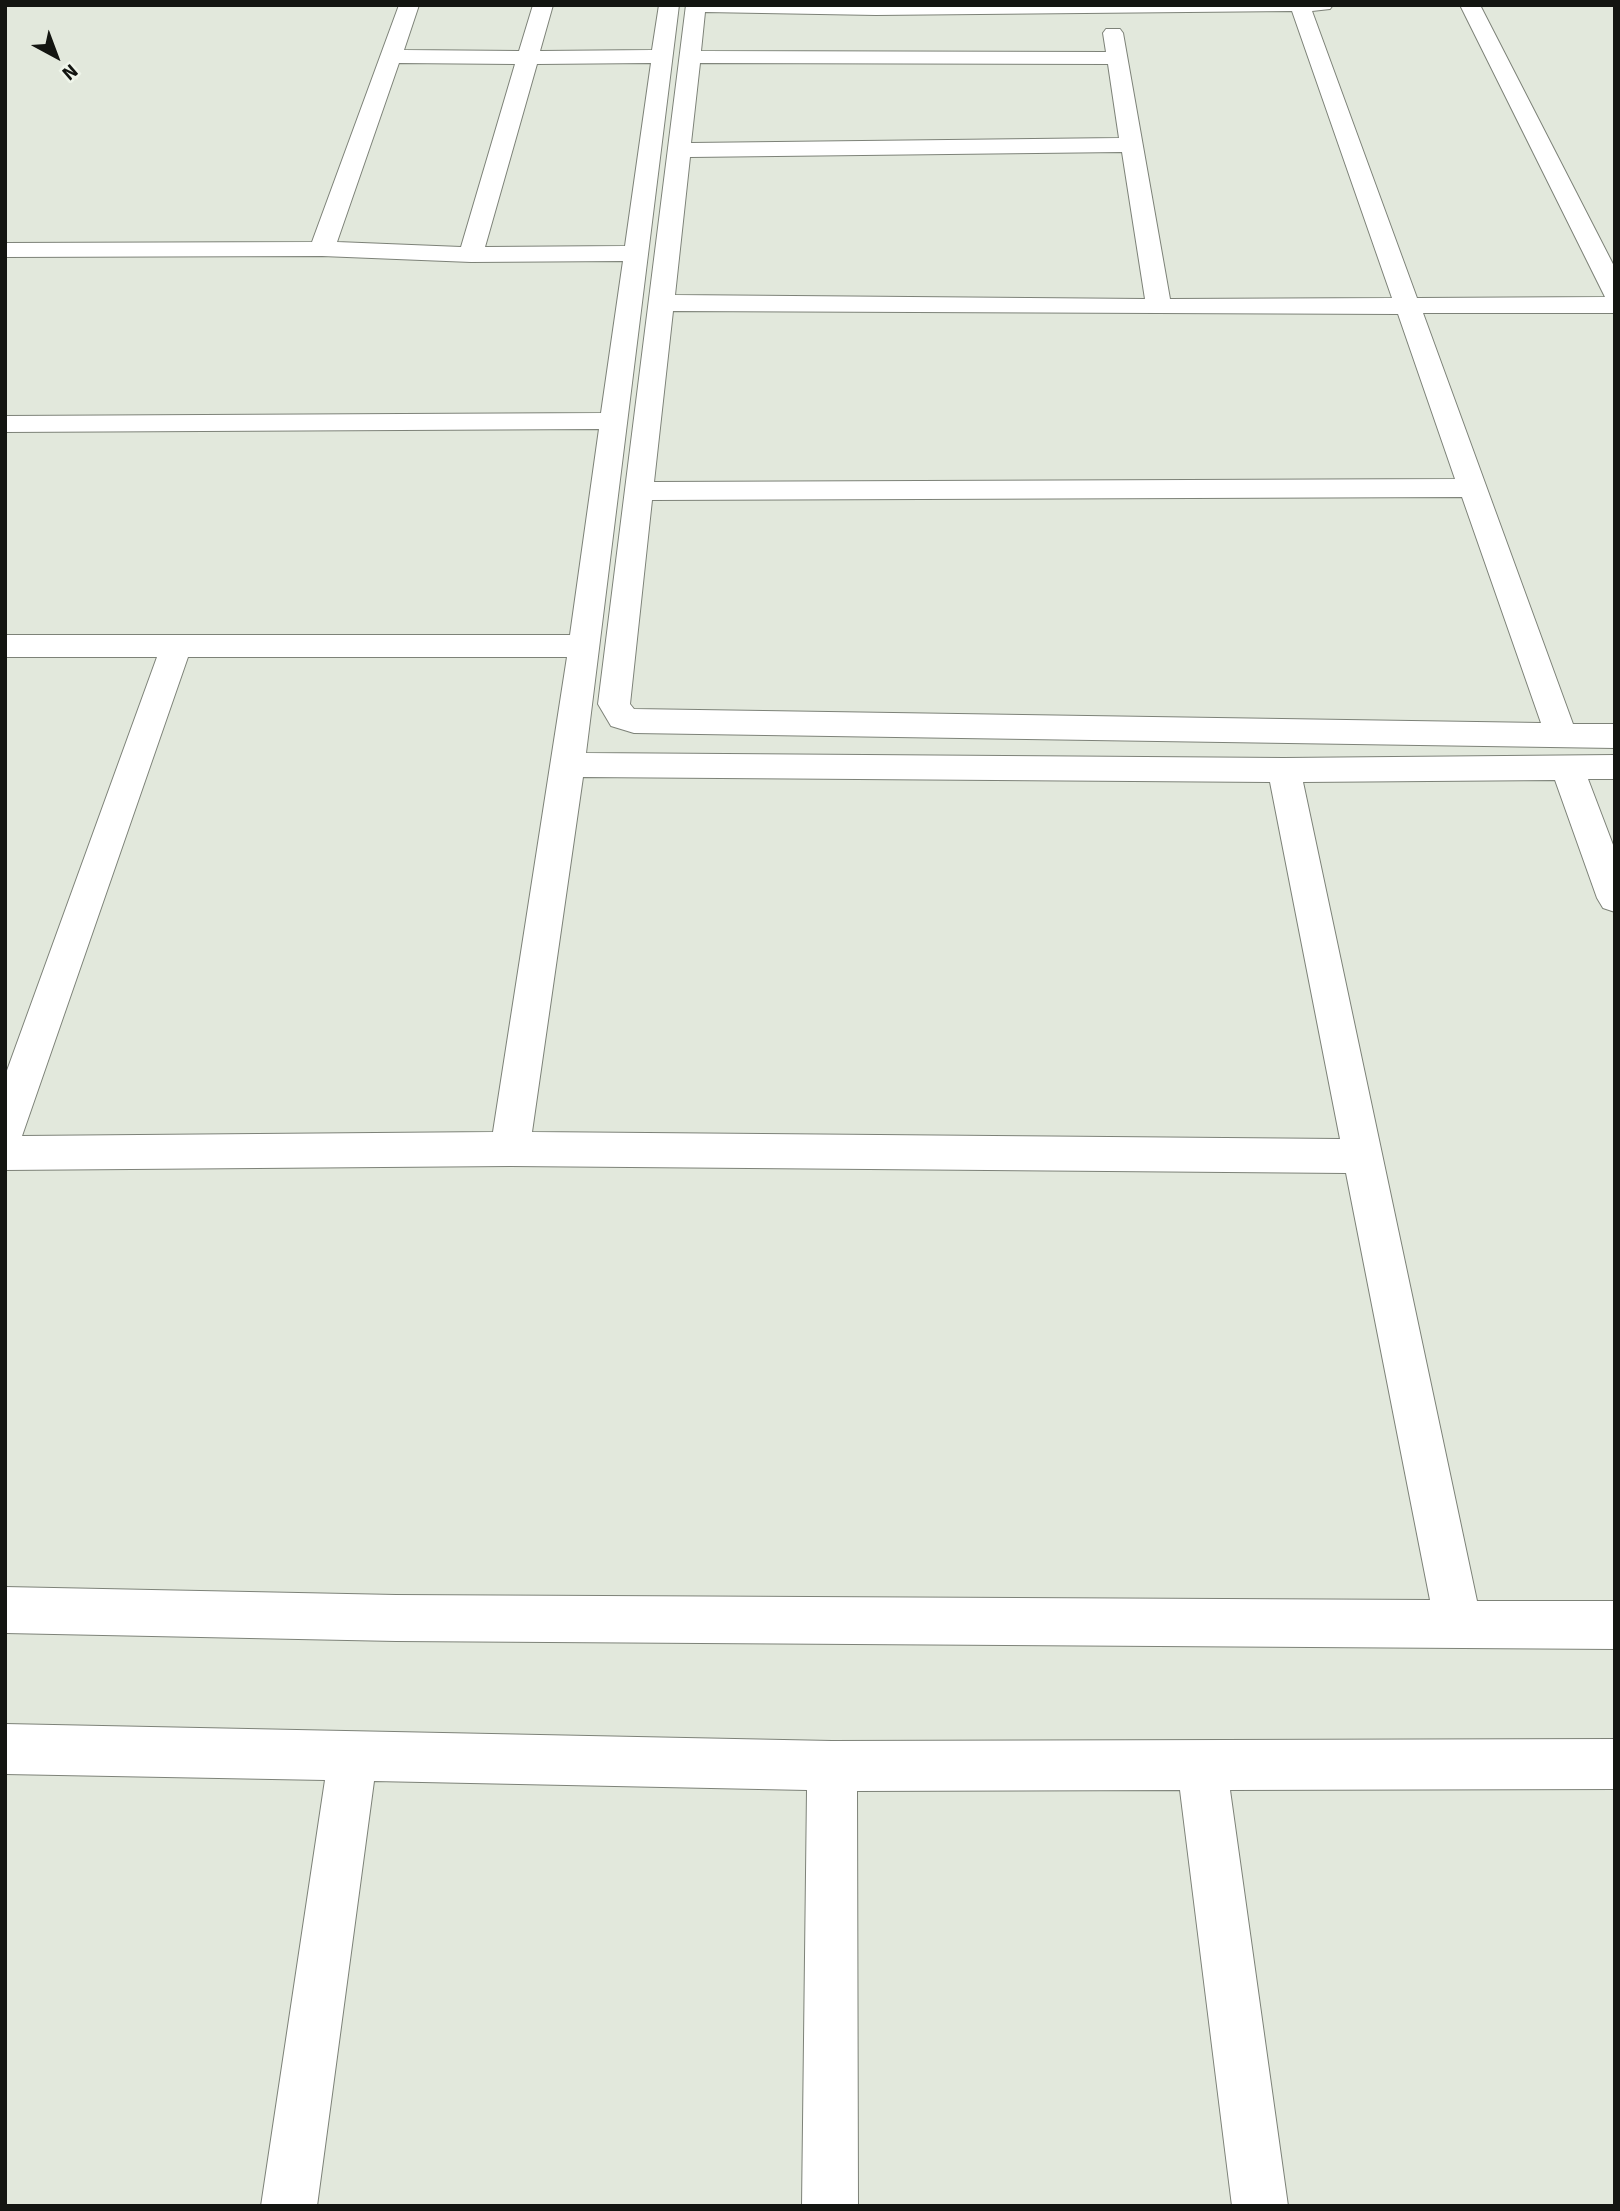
<!DOCTYPE html>
<style>
body{margin:0}
#map{position:relative;width:1620px;height:2211px;overflow:hidden;background:#e2e8dc;font-family:Signika,sans-serif}
canvas{display:block}
.frame{position:absolute;inset:0;border:7px solid #131511;pointer-events:none}
.north{position:absolute;left:21px;top:21px;width:70px;height:70px;-webkit-text-stroke:5px #eff5ea;paint-order:stroke;rotate:139deg;font-size:19px;font-weight:700;line-height:28px;text-align:center;color:#131511}
.north::after{content:'';display:block;margin:auto;width:24px;height:32px;background:#131511;clip-path:polygon(50% 0,100% 100%,50% 72%,0 100%)}
</style>
<div id="map">
<canvas width="1620" height="2211"></canvas>
<div class="frame"></div>
<div class="north">N</div>
</div>
<script>
const ctx = document.querySelector('canvas').getContext('2d');
ctx.lineJoin = 'round';
function toPath(rows) {
  const path = new Path2D();
  for (const r of rows) {
    path.moveTo(r[0], r[1]);
    for (let i = 2; i < r.length; i += 2) path.lineTo(r[i], r[i + 1]);
  }
  return path;
}
function trace(path, color, width, dash) {
  ctx.strokeStyle = color;
  ctx.lineWidth = width;
  ctx.lineCap = dash ? 'butt' : 'round';
  ctx.setLineDash(dash || []);
  ctx.stroke(path);
}
function fillPath(path, color) {
  ctx.fillStyle = color;
  ctx.fill(path, 'evenodd');
}
const street = toPath([
 [399,5,419,5,404,50,519,51,533,5,553,5,540,51,652,50,659,5,679,5,586,753,1284,758,1615,755,1615,779,1588,779,1615,850,1615,912,1603,908,1597,898,1555,780,1303,782,1477,1601,1615,1601,1615,1649,396,1641,5,1633,5,1587,396,1595,1430,1600,1346,1173,510,1166,5,1170,5,1076,157,657,5,657,5,635,570,635,599,429,5,432,5,416,601,413,623,261,471,262,322,256,5,257,5,243,312,242,399,5],
 [399,63,515,64,461,247,337,242,399,63],
 [651,63,625,246,485,247,537,64,651,63],
 [188,657,567,657,493,1132,22,1136,188,657],
 [583,777,1270,782,1340,1139,532,1132,583,777],
 [686,5,1333,5,1330,9,1312,11,1417,298,1605,297,1460,5,1480,5,1615,268,1615,313,1423,313,1573,724,1615,724,1615,748,634,733,611,726,598,704,686,5],
 [1292,11,1392,298,1170,299,1123,33,1120,29,1106,29,1103,33,1106,52,701,51,705,12,876,15,1292,11],
 [700,63,1108,64,1119,138,691,143,700,63],
 [1122,152,1145,299,675,295,690,157,1122,152],
 [673,311,1398,314,1455,479,654,482,673,311],
 [1462,497,1541,723,634,709,630,704,652,500,1462,497],
 [5,1724,832,1741,1615,1739,1615,1789,1230,1790,1288,2206,1232,2206,1180,1790,857,1791,858,2206,802,2206,807,1790,374,1781,317,2206,261,2206,325,1780,5,1774,5,1724]
]);
trace(street, '#7d8278', 2);
fillPath(street, '#fff');
</script>
